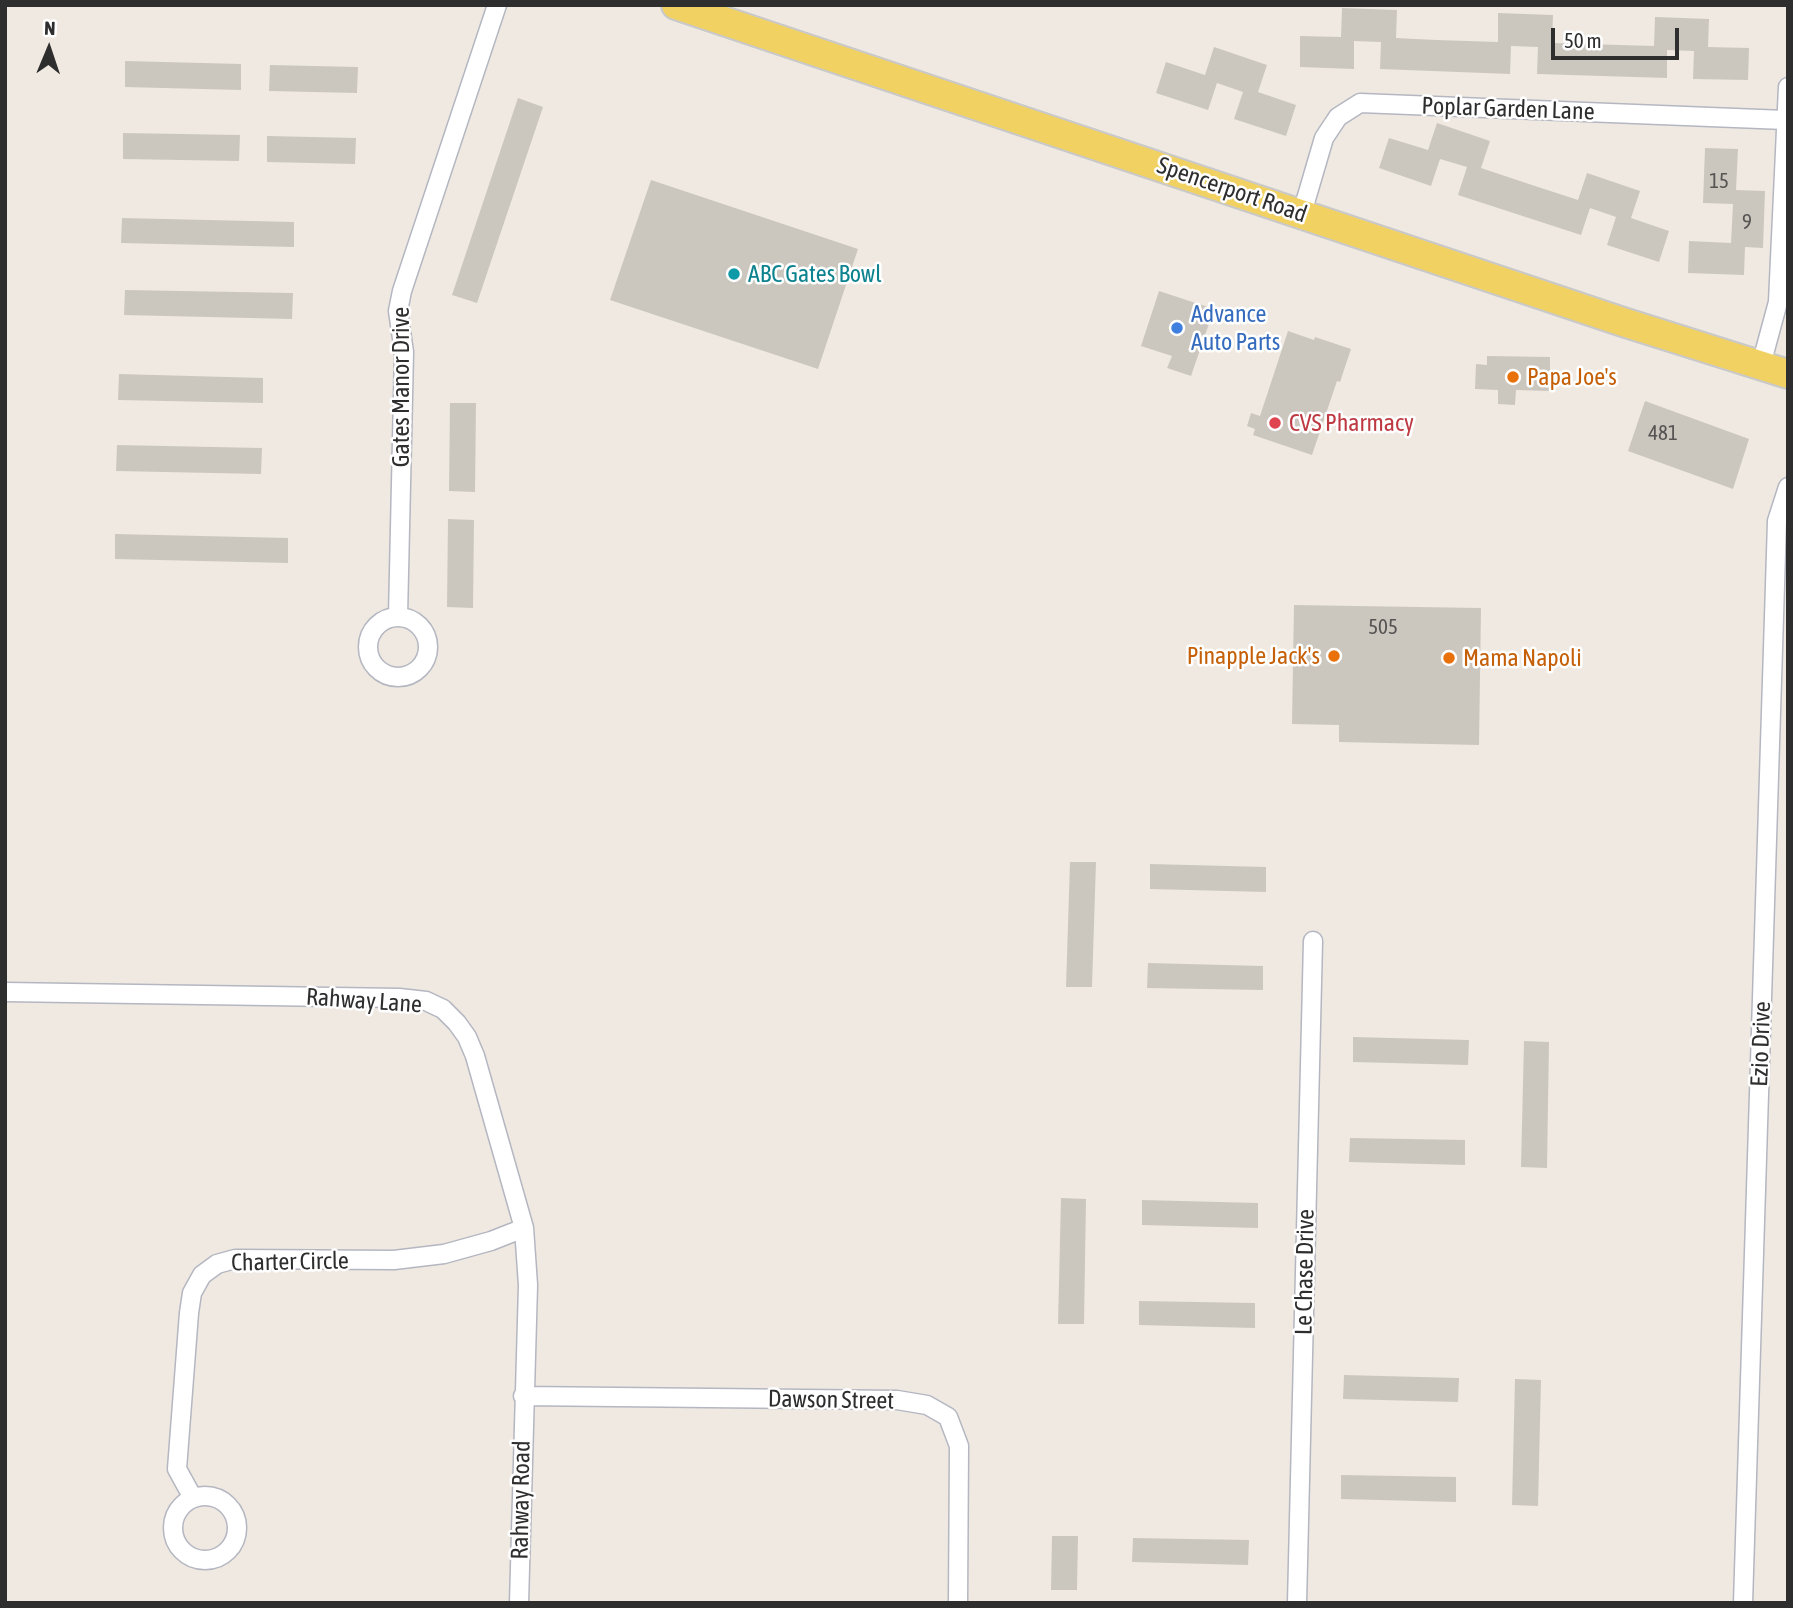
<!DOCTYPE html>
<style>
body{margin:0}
#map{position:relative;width:1793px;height:1608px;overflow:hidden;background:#efe9e1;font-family:"Asap Condensed",sans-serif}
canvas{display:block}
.frame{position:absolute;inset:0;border:7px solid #2e2e2e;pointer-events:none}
.north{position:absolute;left:14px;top:14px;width:70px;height:70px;-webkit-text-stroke:5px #fff;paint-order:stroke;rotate:2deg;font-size:19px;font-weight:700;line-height:28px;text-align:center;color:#2e2e2e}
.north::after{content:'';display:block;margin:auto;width:24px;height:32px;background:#2e2e2e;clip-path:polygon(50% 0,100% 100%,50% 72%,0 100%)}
.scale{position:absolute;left:1551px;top:28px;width:128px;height:32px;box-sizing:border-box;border:4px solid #2e2e2e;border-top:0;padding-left:9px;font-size:21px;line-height:24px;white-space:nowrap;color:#2e2e2e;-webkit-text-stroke:5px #fff;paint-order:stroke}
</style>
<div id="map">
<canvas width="1793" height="1608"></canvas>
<div class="frame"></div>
<div class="north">N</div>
<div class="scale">50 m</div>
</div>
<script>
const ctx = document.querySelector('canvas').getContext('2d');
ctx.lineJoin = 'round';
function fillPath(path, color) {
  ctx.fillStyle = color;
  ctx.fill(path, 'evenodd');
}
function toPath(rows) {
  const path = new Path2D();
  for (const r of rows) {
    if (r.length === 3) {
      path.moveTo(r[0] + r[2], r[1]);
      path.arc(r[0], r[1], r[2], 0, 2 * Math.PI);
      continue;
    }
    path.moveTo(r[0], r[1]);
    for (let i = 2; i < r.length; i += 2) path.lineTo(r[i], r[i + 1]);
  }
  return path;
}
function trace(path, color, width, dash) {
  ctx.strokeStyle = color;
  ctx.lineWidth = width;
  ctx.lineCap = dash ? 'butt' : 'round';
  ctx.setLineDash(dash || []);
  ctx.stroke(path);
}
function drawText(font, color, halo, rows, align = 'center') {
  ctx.font = font + ' "Asap Condensed",sans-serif';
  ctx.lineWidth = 5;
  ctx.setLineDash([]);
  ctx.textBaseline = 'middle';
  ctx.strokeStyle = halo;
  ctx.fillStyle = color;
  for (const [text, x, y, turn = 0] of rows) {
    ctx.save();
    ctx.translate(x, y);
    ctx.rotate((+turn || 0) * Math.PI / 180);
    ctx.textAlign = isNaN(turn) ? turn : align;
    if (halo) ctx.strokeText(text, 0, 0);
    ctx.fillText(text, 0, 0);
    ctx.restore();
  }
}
const building = toPath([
 [1342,8,1397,10,1396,38,1436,40,1498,42,1498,13,1553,15,1552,43,1654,46,1655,17,1709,19,1708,47,1749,48,1748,80,1693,79,1694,51,1667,50,1667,78,1537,74,1538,47,1511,46,1510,74,1380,69,1381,42,1354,41,1354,69,1300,67,1300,36,1341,37],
 [1214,47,1267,65,1258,92,1296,105,1286,136,1234,119,1243,92,1217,83,1208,110,1156,93,1166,62,1205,75],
 [125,61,241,64,241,90,125,87],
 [270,65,358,67,357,93,269,91],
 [518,98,543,107,477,303,452,295],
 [1437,123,1490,141,1481,168,1532,185,1578,200,1587,173,1640,191,1631,218,1669,231,1659,262,1607,245,1616,217,1590,208,1581,235,1458,195,1467,167,1440,159,1431,186,1379,168,1389,138,1428,150],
 [123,133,240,135,239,161,123,159],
 [267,136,356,138,355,164,267,162],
 [1705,148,1738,149,1736,190,1765,191,1763,248,1745,247,1744,275,1688,273,1689,241,1731,243,1733,204,1703,203],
 [651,180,858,249,818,369,610,300],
 [122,218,294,222,294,247,121,243],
 [125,290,293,293,292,319,124,315],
 [1159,291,1214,309,1191,376,1167,368,1172,356,1141,346],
 [1288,331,1314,340,1315,337,1351,349,1340,382,1337,381,1312,455,1253,435,1255,429,1247,426,1251,413,1260,416],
 [1487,356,1550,357,1550,391,1516,390,1515,405,1498,404,1498,390,1475,389,1476,364,1487,365],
 [119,374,263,378,263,403,118,400],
 [1645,401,1749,439,1733,489,1628,451],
 [450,403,476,403,475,492,449,491],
 [117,445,262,448,261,474,116,471],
 [448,519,474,520,473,608,447,607],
 [115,534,288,538,288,563,115,559],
 [1294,605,1481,608,1479,745,1339,742,1339,725,1292,724],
 [1070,862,1096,862,1092,987,1066,987],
 [1150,864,1266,867,1266,892,1150,889],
 [1148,963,1263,966,1263,990,1147,988],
 [1353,1037,1469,1040,1468,1065,1353,1062],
 [1524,1041,1549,1042,1547,1168,1521,1167],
 [1350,1138,1465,1140,1465,1165,1349,1162],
 [1061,1198,1086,1199,1084,1324,1058,1324],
 [1142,1200,1258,1203,1258,1228,1142,1225],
 [1139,1301,1255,1303,1255,1328,1139,1325],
 [1344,1375,1459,1378,1458,1402,1343,1399],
 [1515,1379,1541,1380,1538,1506,1512,1505],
 [1341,1475,1456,1477,1456,1502,1341,1499],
 [1052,1536,1078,1536,1077,1590,1051,1590],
 [1133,1538,1249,1540,1248,1565,1132,1562]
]);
const minor = toPath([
 [1302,213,1324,138,1338,117,1360,103,1785,120],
 [1761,365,1778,302,1788,87],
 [398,616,404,352,398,311,402,291,497,5],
 [398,647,30],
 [5,992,399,998,426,1001,443,1009,457,1023,467,1037,475,1056,524,1228,528,1285,519,1603],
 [523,1396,897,1400,927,1405,948,1417,959,1446,958,1603],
 [205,1528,32],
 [193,1498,177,1469,189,1313,192,1293,202,1275,217,1264,235,1259,394,1260,444,1254,491,1241,524,1228],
 [1297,1603,1313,941],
 [1743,1603,1777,521,1788,487]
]);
const primary = toPath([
 [676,5,1623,322,1788,374]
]);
const markers = [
 [734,274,7,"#0f9aa8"],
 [1177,328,7,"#3f7fe0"],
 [1513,377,7,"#e8710a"],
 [1275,423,7,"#e0444e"],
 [1334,656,7,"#e8710a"],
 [1449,658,7,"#e8710a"]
];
const numberNames = [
 ["15",1719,181],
 ["9",1747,222],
 ["481",1663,433],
 ["505",1383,627]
];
const streetNames = [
 ["Poplar Garden Lane",1508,109,2],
 ["Spencerport Road",1232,190,19],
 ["Gates Manor Drive",401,387,-90],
 ["Rahway Lane",364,1001,4],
 ["Ezio Drive",1761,1044,-88],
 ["Charter Circle",290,1262,-1],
 ["Le Chase Drive",1305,1272,-89],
 ["Dawson Street",831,1400,1],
 ["Rahway Road",521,1500,-89]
];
const cultureNames = [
 ["ABC Gates Bowl",748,274]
];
const shopNames = [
 ["Advance",1191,314],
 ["Auto Parts",1191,342]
];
const foodNames = [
 ["Papa Joe's",1527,377],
 ["Pinapple Jack's",1320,656,"right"],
 ["Mama Napoli",1463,658]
];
const healthNames = [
 ["CVS Pharmacy",1289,423]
];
fillPath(building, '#cbc7bf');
trace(minor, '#b4b7c1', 21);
trace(primary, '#c9c9c9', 32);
trace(minor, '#fff', 18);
trace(primary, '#f2d163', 28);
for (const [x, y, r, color] of markers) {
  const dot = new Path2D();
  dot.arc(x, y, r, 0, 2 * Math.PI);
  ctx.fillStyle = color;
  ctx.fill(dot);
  trace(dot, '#fff', 2.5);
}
drawText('21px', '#555452', null, numberNames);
drawText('24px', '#2e2e2e', '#fff', streetNames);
drawText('24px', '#0d838f', '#fff', cultureNames, 'left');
drawText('24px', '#366cbe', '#fff', shopNames, 'left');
drawText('24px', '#c56008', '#fff', foodNames, 'left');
drawText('24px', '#be3a42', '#fff', healthNames, 'left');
</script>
